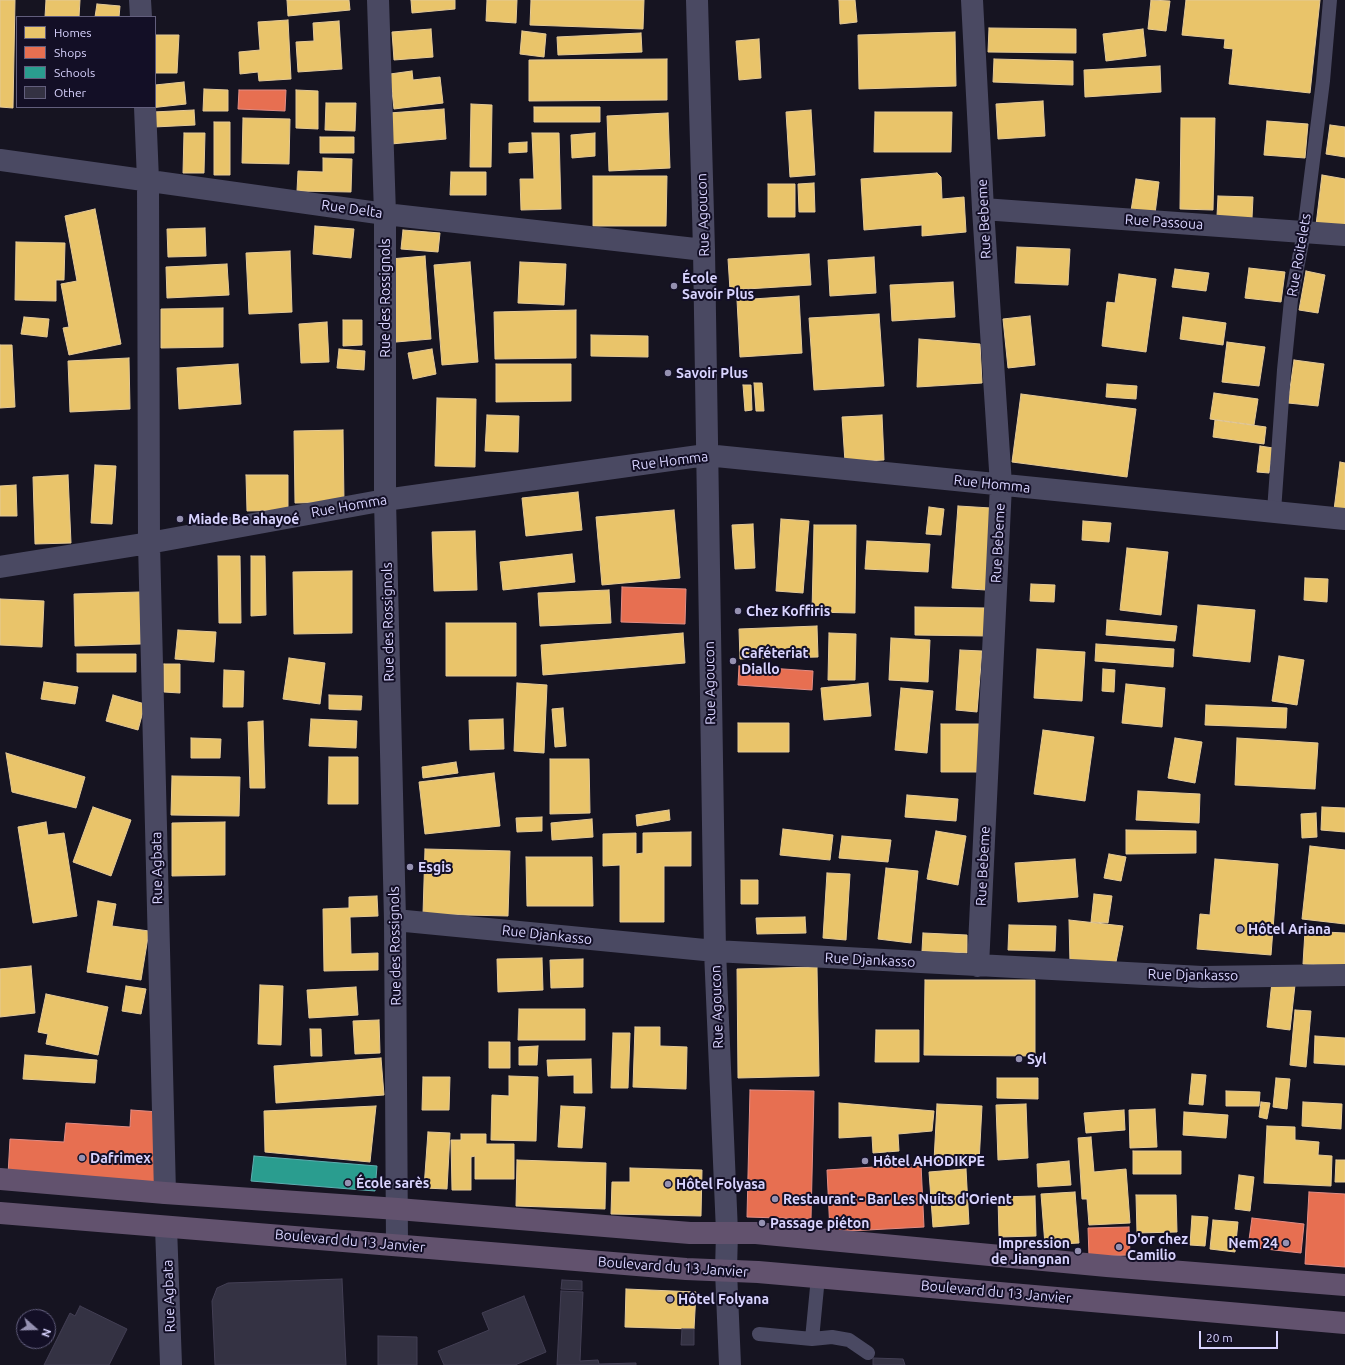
<!DOCTYPE html>
<meta charset="utf-8">
<style>
body{margin:0}
#map{position:relative;width:1345px;height:1365px;overflow:hidden;background:#161421;font-family:Ubuntu,sans-serif}
canvas{display:block}
.legend{position:absolute;left:16px;top:16px;width:140px;height:92px;box-sizing:border-box;background:#130f26;border:1px solid #625e7d;margin:0;padding:5px 7px;list-style:none;font-size:12px;color:#d9d4ff}
.legend li{display:flex;align-items:center;gap:8px;height:20px}
.legend b{width:20px;border:1px solid #625e7d}
.north{position:absolute;left:16px;top:1309px;width:40px;height:40px;box-sizing:border-box;background:#130f26;border:1px solid #625e7d;border-radius:50%;rotate:110deg;font-size:11px;font-weight:700;line-height:16px;text-align:center;color:#d9d4ff}
.north::after{content:'';display:block;margin:auto;width:14px;height:18px;background:#9591b1;clip-path:polygon(50% 0,100% 100%,50% 72%,0 100%)}
.scale{position:absolute;left:1199px;top:1331px;width:79px;height:18px;box-sizing:border-box;border:2px solid #d9d4ff;border-top:0;padding-left:5px;font-size:12px;line-height:14px;white-space:nowrap;color:#d9d4ff;-webkit-text-stroke:3px #130f26;paint-order:stroke}
</style>
<div id="map">
<canvas width="1345" height="1365"></canvas>
<ul class="legend">
<li><b style="height:11px;background:#e9c46a"></b>Homes</li>
<li><b style="height:11px;background:#e76f51"></b>Shops</li>
<li><b style="height:11px;background:#2a9d8f"></b>Schools</li>
<li><b style="height:11px;background:#343243"></b>Other</li>
</ul>
<div class="north">N</div>
<div class="scale">20 m</div>
</div>
<script>
const ctx = document.querySelector('canvas').getContext('2d');
ctx.lineJoin = 'round';
function fillPath(path, color) {
  ctx.fillStyle = color;
  ctx.fill(path, 'evenodd');
}
function toPath(rows) {
  const path = new Path2D();
  for (const r of rows) {
    path.moveTo(r[0], r[1]);
    for (let i = 2; i < r.length; i += 2) path.lineTo(r[i], r[i + 1]);
  }
  return path;
}
function trace(path, color, width, dash) {
  ctx.strokeStyle = color;
  ctx.lineWidth = width;
  ctx.lineCap = dash ? 'butt' : 'round';
  ctx.setLineDash(dash || []);
  ctx.stroke(path);
}
function drawText(font, color, halo, rows, align = 'center') {
  ctx.font = font + ' Ubuntu,sans-serif';
  ctx.lineWidth = 4;
  ctx.setLineDash([]);
  ctx.textBaseline = 'middle';
  ctx.strokeStyle = halo;
  ctx.fillStyle = color;
  for (const [text, x, y, turn = 0] of rows) {
    ctx.save();
    ctx.translate(x, y);
    ctx.rotate((+turn || 0) * Math.PI / 180);
    ctx.textAlign = isNaN(turn) ? turn : align;
    if (halo) ctx.strokeText(text, 0, 0);
    ctx.fillText(text, 0, 0);
    ctx.restore();
  }
}
const homes = toPath([
 [0,0,15,0,13,108,0,107,0,0],
 [46,0,80,0,79,17,45,17,46,0],
 [287,0,349,0,350,10,288,16,287,0],
 [411,0,455,0,455,9,412,13,411,0],
 [487,0,517,0,516,23,486,21,487,0],
 [531,0,644,0,643,29,530,25,531,0],
 [839,0,855,0,857,22,840,24,839,0],
 [1151,0,1170,1,1166,31,1148,29,1151,0],
 [1186,0,1320,0,1310,93,1229,84,1233,49,1224,48,1225,39,1182,35,1186,0],
 [97,4,120,6,119,17,95,17,97,4],
 [288,20,291,79,259,81,258,72,240,74,239,52,260,50,258,22,288,20],
 [339,21,342,69,298,72,296,42,314,41,313,23,339,21],
 [989,28,1076,29,1076,53,988,52,989,28],
 [431,29,433,57,394,60,392,32,431,29],
 [1143,29,1146,56,1106,61,1103,34,1143,29],
 [522,31,546,34,544,57,520,54,522,31],
 [955,32,956,86,859,89,858,35,955,32],
 [641,33,642,52,558,55,557,37,641,33],
 [155,35,179,35,177,73,155,73,155,35],
 [759,39,761,78,739,80,736,41,759,39],
 [667,59,667,100,529,101,529,60,667,59],
 [994,59,1073,61,1073,85,993,82,994,59],
 [1160,66,1161,92,1085,97,1084,70,1160,66],
 [412,71,413,80,440,77,443,103,394,109,390,74,412,71],
 [184,82,186,104,150,108,155,107,155,85,184,82],
 [204,89,228,90,228,111,203,111,204,89],
 [296,90,318,91,318,129,296,128,296,90],
 [1043,101,1045,136,998,139,996,104,1043,101],
 [326,103,356,103,355,131,325,130,326,103],
 [471,104,492,105,491,167,470,167,471,104],
 [534,107,600,107,600,122,534,122,534,107],
 [444,109,446,139,391,144,389,113,444,109],
 [194,110,195,125,154,127,153,112,194,110],
 [811,110,815,175,790,177,786,112,811,110],
 [875,112,952,112,951,152,874,152,875,112],
 [668,113,670,168,609,171,607,116,668,113],
 [243,118,290,119,289,164,242,163,243,118],
 [1181,118,1215,118,1213,210,1180,209,1181,118],
 [1267,121,1308,124,1305,158,1264,155,1267,121],
 [214,122,230,122,230,175,214,175,214,122],
 [1330,125,1345,127,1345,157,1326,154,1330,125],
 [184,133,205,133,204,173,183,173,184,133],
 [532,133,559,133,561,209,521,210,520,179,534,179,532,133],
 [595,133,595,156,572,158,571,135,595,133],
 [320,137,354,137,354,153,320,153,320,137],
 [527,142,527,152,509,153,509,143,527,142],
 [323,158,352,159,351,192,297,191,298,171,323,172,323,158],
 [451,172,486,172,486,195,450,195,451,172],
 [937,173,941,177,942,199,964,197,966,232,922,236,922,225,864,230,861,179,937,173],
 [1322,175,1345,179,1345,228,1316,225,1322,175],
 [593,176,667,176,666,226,593,226,593,176],
 [1136,179,1159,182,1155,214,1131,211,1136,179],
 [814,183,815,212,799,212,798,184,814,183],
 [768,184,795,184,795,217,768,217,768,184],
 [1218,196,1253,197,1252,218,1217,216,1218,196],
 [95,209,121,344,69,355,63,328,69,327,61,284,77,281,65,216,95,209],
 [315,226,354,229,351,258,313,254,315,226],
 [205,228,206,256,168,257,167,229,205,228],
 [403,230,440,233,438,252,401,249,403,230],
 [16,242,65,243,64,280,56,280,56,301,15,300,16,242],
 [1017,247,1070,249,1068,285,1015,283,1017,247],
 [290,251,292,312,249,314,246,253,290,251],
 [809,254,811,285,730,290,728,259,809,254],
 [425,256,431,339,396,342,390,259,425,256],
 [874,257,876,293,830,296,828,260,874,257],
 [470,262,478,362,442,365,434,265,470,262],
 [520,262,566,264,564,305,518,303,520,262],
 [227,264,229,295,167,298,166,267,227,264],
 [1249,268,1285,272,1281,302,1245,298,1249,268],
 [1175,269,1209,273,1206,291,1172,287,1175,269],
 [1306,271,1325,275,1318,313,1299,310,1306,271],
 [1119,274,1156,279,1146,352,1102,346,1107,302,1115,303,1119,274],
 [953,282,955,317,892,321,890,285,953,282],
 [799,296,802,353,740,357,737,300,799,296],
 [223,308,223,347,161,348,161,309,223,308],
 [576,310,576,358,495,359,494,312,576,310],
 [879,314,884,386,814,390,809,318,879,314],
 [1030,316,1035,365,1008,368,1003,319,1030,316],
 [24,317,49,319,47,337,21,334,24,317],
 [1183,317,1226,323,1223,345,1180,339,1183,317],
 [343,320,362,320,362,345,343,346,343,320],
 [327,322,329,362,301,363,299,324,327,322],
 [591,335,648,336,648,357,591,356,591,335],
 [919,339,980,344,982,383,917,387,919,339],
 [1227,342,1265,347,1259,386,1222,382,1227,342],
 [0,345,12,345,15,407,0,408,0,345],
 [339,349,365,351,364,370,337,368,339,349],
 [432,349,436,374,413,379,408,353,432,349],
 [129,358,130,409,70,412,68,361,129,358],
 [1294,360,1324,364,1318,406,1288,403,1294,360],
 [238,364,241,404,179,409,177,368,238,364],
 [496,364,571,364,571,401,496,402,496,364],
 [754,383,762,383,764,411,756,411,754,383],
 [1107,384,1137,386,1136,399,1106,397,1107,384],
 [743,385,751,385,752,410,745,411,743,385],
 [1214,393,1258,399,1254,425,1210,419,1214,393],
 [1021,394,1136,409,1127,477,1012,462,1021,394],
 [437,398,476,399,475,467,435,466,437,398],
 [487,415,519,416,518,452,485,451,487,415],
 [882,415,884,460,845,462,842,417,882,415],
 [1215,420,1266,427,1264,444,1213,437,1215,420],
 [343,430,344,502,295,503,294,431,343,430],
 [1260,446,1273,448,1269,473,1257,472,1260,446],
 [1340,462,1345,463,1345,511,1334,510,1340,462],
 [95,465,116,466,112,524,91,523,95,465],
 [68,475,71,543,35,544,33,477,68,475],
 [246,475,288,475,288,510,247,511,246,475],
 [16,485,17,516,0,516,0,486,16,485],
 [578,492,582,530,526,536,522,498,578,492],
 [958,506,991,508,986,590,952,588,958,506],
 [929,507,944,509,941,535,926,534,929,507],
 [674,510,680,578,602,585,596,517,674,510],
 [781,519,809,521,803,593,776,591,781,519],
 [1083,521,1111,523,1109,542,1082,540,1083,521],
 [753,524,755,568,735,569,732,525,753,524],
 [814,525,856,525,855,613,812,612,814,525],
 [475,531,477,590,434,591,432,532,475,531],
 [867,541,930,544,928,572,865,569,867,541],
 [1127,548,1168,552,1161,615,1120,610,1127,548],
 [572,554,575,582,503,590,500,562,572,554],
 [218,556,240,556,241,623,219,623,218,556],
 [251,556,265,556,266,615,251,616,251,556],
 [352,571,352,633,294,634,293,572,352,571],
 [1305,578,1328,579,1327,602,1304,600,1305,578],
 [1031,584,1055,585,1054,602,1030,601,1031,584],
 [609,590,611,623,540,626,538,593,609,590],
 [140,592,141,644,75,646,74,594,140,592],
 [0,599,44,601,42,647,0,645,0,599],
 [1198,605,1255,610,1250,662,1193,656,1198,605],
 [915,607,987,608,987,636,915,635,915,607],
 [1107,620,1177,626,1175,641,1106,635,1107,620],
 [446,623,516,623,516,676,446,676,446,623],
 [817,626,818,657,740,659,739,629,817,626],
 [178,630,216,632,214,662,175,659,178,630],
 [683,633,685,663,543,675,541,645,683,633],
 [829,633,856,634,855,680,828,680,829,633],
 [891,638,930,640,928,682,889,680,891,638],
 [1096,644,1174,649,1173,667,1095,661,1096,644],
 [1037,649,1085,652,1082,701,1034,698,1037,649],
 [960,650,982,651,977,712,956,710,960,650],
 [77,654,136,654,136,672,77,672,77,654],
 [1279,656,1304,660,1297,705,1272,701,1279,656],
 [289,658,325,663,320,704,283,699,289,658],
 [164,664,180,664,180,693,164,692,164,664],
 [1103,669,1115,670,1114,692,1102,691,1103,669],
 [224,670,244,671,243,707,223,707,224,670],
 [44,682,78,687,75,704,41,699,44,682],
 [517,683,547,685,544,753,514,751,517,683],
 [868,683,871,716,824,720,821,688,868,683],
 [1126,684,1165,688,1162,727,1122,723,1126,684],
 [901,688,933,691,927,753,895,750,901,688],
 [113,695,145,704,138,730,106,721,113,695],
 [329,695,362,696,361,710,329,709,329,695],
 [1206,705,1287,708,1286,728,1205,725,1206,705],
 [563,708,566,746,555,747,552,709,563,708],
 [311,719,357,721,356,748,309,746,311,719],
 [503,719,504,749,470,750,469,720,503,719],
 [263,721,265,788,250,788,248,722,263,721],
 [738,723,789,723,789,752,738,752,738,723],
 [941,724,982,724,982,772,941,772,941,724],
 [1043,730,1094,737,1085,801,1034,794,1043,730],
 [191,738,221,739,220,758,191,758,191,738],
 [1175,738,1202,742,1195,783,1168,778,1175,738],
 [1237,738,1318,743,1315,789,1235,785,1237,738],
 [6,753,85,777,76,808,12,792,6,753],
 [329,757,358,757,358,804,328,804,329,757],
 [550,759,589,759,590,813,550,814,550,759],
 [456,762,458,773,423,778,422,767,456,762],
 [494,773,500,826,425,834,419,782,494,773],
 [172,776,240,777,239,816,171,815,172,776],
 [1138,791,1200,794,1199,823,1136,820,1138,791],
 [907,795,958,799,956,821,905,817,907,795],
 [93,807,131,820,111,876,73,862,93,807],
 [1322,807,1345,808,1345,832,1321,830,1322,807],
 [669,810,670,820,637,826,636,815,669,810],
 [1316,813,1317,837,1302,838,1301,814,1316,813],
 [542,817,542,831,517,832,516,818,542,817],
 [592,819,593,837,552,840,551,823,592,819],
 [46,822,48,835,64,833,77,916,33,923,18,827,46,822],
 [225,822,225,875,172,876,172,823,225,822],
 [783,829,833,835,830,860,780,855,783,829],
 [1126,830,1196,831,1196,853,1126,854,1126,830],
 [936,831,966,836,958,885,927,879,936,831],
 [691,832,691,866,664,866,664,922,620,922,620,865,603,866,603,834,636,833,636,854,643,853,643,833,691,832],
 [842,836,891,840,888,862,839,858,842,836],
 [1310,846,1345,850,1345,924,1302,919,1310,846],
 [425,849,510,851,508,916,423,914,425,849],
 [1109,854,1126,857,1121,881,1104,878,1109,854],
 [526,857,592,857,593,906,527,906,526,857],
 [1075,859,1078,897,1018,902,1015,863,1075,859],
 [1215,859,1278,864,1271,955,1197,949,1200,914,1210,915,1215,859],
 [886,868,918,871,911,943,878,939,886,868],
 [827,873,850,874,846,940,823,938,827,873],
 [741,880,758,880,758,904,741,904,741,880],
 [1094,894,1112,896,1108,923,1091,922,1094,894],
 [377,896,378,916,350,917,351,954,378,953,378,970,324,971,323,909,349,908,349,897,377,896],
 [98,901,116,904,112,926,149,931,141,980,87,972,98,901],
 [805,917,806,933,757,934,756,918,805,917],
 [1069,920,1123,926,1116,962,1070,963,1069,920],
 [1009,925,1056,926,1055,951,1008,950,1009,925],
 [1305,931,1345,933,1345,966,1303,964,1305,931],
 [923,933,967,935,967,953,922,951,923,933],
 [542,958,543,990,498,992,497,959,542,958],
 [583,959,583,987,551,988,550,960,583,959],
 [31,966,35,1013,0,1017,0,969,31,966],
 [817,967,819,1076,738,1078,737,969,817,967],
 [925,980,1035,980,1035,1056,924,1055,925,980],
 [1272,982,1295,985,1290,1030,1267,1027,1272,982],
 [260,985,283,986,281,1045,258,1044,260,985],
 [126,986,146,989,141,1014,122,1011,126,986],
 [356,987,358,1015,309,1018,307,990,356,987],
 [46,994,108,1007,98,1055,46,1044,48,1034,38,1032,46,994],
 [519,1009,585,1009,585,1040,518,1040,519,1009],
 [1295,1010,1311,1011,1306,1067,1290,1065,1295,1010],
 [379,1020,380,1053,355,1054,353,1021,379,1020],
 [635,1027,660,1027,660,1046,687,1047,686,1089,633,1087,635,1027],
 [310,1029,321,1029,322,1056,311,1056,310,1029],
 [876,1030,919,1030,919,1062,875,1062,876,1030],
 [613,1033,630,1033,628,1088,611,1088,613,1033],
 [1315,1036,1345,1038,1345,1065,1314,1063,1315,1036],
 [489,1042,510,1042,510,1068,489,1068,489,1042],
 [538,1046,537,1065,519,1065,519,1047,538,1046],
 [25,1055,97,1060,95,1083,23,1079,25,1055],
 [381,1058,384,1095,276,1103,274,1066,381,1058],
 [591,1059,592,1093,574,1093,574,1075,548,1076,547,1060,591,1059],
 [1192,1074,1206,1075,1203,1105,1189,1104,1192,1074],
 [509,1076,538,1077,536,1141,491,1140,492,1095,509,1096,509,1076],
 [423,1077,450,1077,449,1110,422,1110,423,1077],
 [997,1078,1038,1078,1038,1099,997,1098,997,1078],
 [1276,1078,1290,1079,1287,1109,1273,1107,1276,1078],
 [1226,1091,1260,1092,1259,1106,1226,1106,1226,1091],
 [1261,1102,1270,1103,1267,1119,1259,1117,1261,1102],
 [1303,1102,1342,1104,1341,1129,1302,1126,1303,1102],
 [839,1103,934,1111,932,1131,898,1134,899,1151,873,1153,872,1136,839,1138,839,1103],
 [937,1104,982,1106,979,1163,934,1161,937,1104],
 [1026,1104,1028,1158,998,1160,996,1105,1026,1104],
 [376,1106,370,1162,265,1152,264,1111,376,1106],
 [561,1106,585,1107,582,1148,558,1147,561,1106],
 [1155,1109,1157,1147,1130,1148,1129,1110,1155,1109],
 [1124,1110,1125,1130,1086,1133,1084,1113,1124,1110],
 [1184,1112,1228,1115,1226,1138,1183,1135,1184,1112],
 [1267,1126,1295,1127,1295,1140,1319,1142,1318,1155,1332,1156,1331,1186,1264,1183,1267,1126],
 [428,1132,450,1133,447,1189,424,1188,428,1132],
 [461,1134,486,1134,486,1144,514,1144,514,1179,475,1179,475,1156,471,1157,471,1190,452,1190,451,1140,461,1140,461,1134],
 [1091,1137,1094,1172,1126,1169,1130,1223,1089,1225,1087,1199,1082,1199,1078,1138,1091,1137],
 [1133,1151,1181,1151,1181,1174,1133,1174,1133,1151],
 [517,1160,606,1163,605,1209,516,1206,517,1160],
 [1336,1160,1345,1160,1345,1182,1335,1182,1336,1160],
 [1069,1161,1071,1185,1038,1187,1037,1164,1069,1161],
 [630,1168,702,1170,701,1216,611,1214,612,1182,630,1182,630,1168],
 [966,1169,969,1224,933,1227,929,1172,966,1169],
 [1239,1175,1254,1177,1250,1211,1235,1209,1239,1175],
 [1075,1192,1079,1243,1045,1245,1041,1194,1075,1192],
 [1136,1195,1176,1195,1177,1232,1137,1233,1136,1195],
 [1035,1196,1036,1236,999,1237,998,1197,1035,1196],
 [1192,1216,1208,1217,1205,1246,1190,1245,1192,1216],
 [1213,1220,1238,1222,1235,1252,1210,1249,1213,1220],
 [626,1289,696,1292,694,1329,625,1327,626,1289]
]);
const shops = toPath([
 [239,90,286,90,285,111,238,109,239,90],
 [622,587,686,589,685,624,621,622,622,587],
 [739,666,813,671,812,690,738,685,739,666],
 [750,1090,814,1091,811,1219,747,1217,750,1090],
 [131,1110,159,1112,155,1183,8,1175,10,1139,64,1142,66,1123,130,1127,131,1110],
 [921,1164,924,1227,830,1232,827,1170,921,1164],
 [1309,1192,1345,1194,1345,1267,1305,1264,1309,1192],
 [1252,1218,1304,1224,1301,1253,1248,1247,1252,1218],
 [1129,1227,1130,1255,1089,1256,1088,1228,1129,1227]
]);
const schools = toPath([
 [254,1156,377,1166,375,1191,251,1181,254,1156]
]);
const building = toPath([
 [342,1279,346,1365,215,1365,212,1301,217,1288,228,1283,342,1279],
 [562,1280,582,1281,582,1290,561,1289,562,1280],
 [561,1291,583,1292,580,1361,598,1360,599,1364,636,1363,636,1365,557,1365,561,1291],
 [524,1296,546,1352,515,1365,444,1365,438,1351,489,1330,482,1313,524,1296],
 [80,1306,127,1329,109,1365,44,1365,70,1313,75,1316,80,1306],
 [682,1329,694,1329,694,1345,681,1345,682,1329],
 [378,1336,417,1337,417,1365,378,1365,378,1336],
 [873,1358,903,1359,905,1365,873,1365,873,1358]
]);
const service = toPath([
 [1274,511,1284,370,1291,300,1304,232,1323,81,1330,0],
 [759,1334,812,1339,818,1277],
 [812,1339,832,1337,849,1340,868,1353]
]);
const minor = toPath([
 [140,0,141,17],
 [378,0,385,214,385,500,395,920,397,1245],
 [697,0,704,250,715,951,727,1232,726,1271,730,1365],
 [972,0,983,209,1001,485,978,966],
 [145,107,148,180,149,543,165,1193],
 [0,160,385,214,704,250],
 [983,209,1345,235],
 [0,567,149,543,385,500,706,455,1345,519],
 [395,920,715,951,1202,977,1345,975],
 [166,1227,171,1365]
]);
const trunk = toPath([
 [0,1179,165,1193,398,1209,690,1233,756,1233,1107,1266,1345,1285],
 [0,1213,686,1269,758,1272,1345,1323]
]);
const markers = [
 [674,286,4,"#9591b1"],
 [668,373,4,"#9591b1"],
 [180,519,4,"#9591b1"],
 [738,611,4,"#9591b1"],
 [733,661,4,"#9591b1"],
 [410,867,4,"#9591b1"],
 [1240,929,4,"#9591b1"],
 [1019,1059,4,"#9591b1"],
 [82,1158,4,"#9591b1"],
 [865,1161,4,"#9591b1"],
 [348,1183,4,"#9591b1"],
 [668,1184,4,"#9591b1"],
 [775,1199,4,"#9591b1"],
 [762,1223,4,"#9591b1"],
 [1286,1243,4,"#9591b1"],
 [1119,1247,4,"#9591b1"],
 [1078,1251,4,"#9591b1"],
 [670,1299,4,"#9591b1"]
];
const streetNames = [
 ["Rue Delta",352,209,8],
 ["Rue Agoucon",703,215,-92],
 ["Rue Bebeme",984,219,-93],
 ["Rue Passoua",1164,222,4],
 ["Rue Roitelets",1299,255,-80],
 ["Rue des Rossignols",385,298,-90],
 ["Rue Homma",670,461,-7],
 ["Rue Homma",992,484,6],
 ["Rue Homma",349,506,-10],
 ["Rue Bebeme",998,543,-87],
 ["Rue des Rossignols",388,622,-91],
 ["Rue Agoucon",710,683,-91],
 ["Rue Bebeme",983,866,-87],
 ["Rue Agbata",157,868,-91],
 ["Rue Djankasso",547,935,6],
 ["Rue des Rossignols",395,946,-91],
 ["Rue Djankasso",870,960,3],
 ["Rue Djankasso",1193,975,1],
 ["Rue Agoucon",717,1007,-92],
 ["Boulevard du 13 Janvier",350,1241,5],
 ["Boulevard du 13 Janvier",673,1267,4],
 ["Boulevard du 13 Janvier",996,1292,5],
 ["Rue Agbata",169,1296,-92]
];
const poiNames = [
 ["École",682,278],
 ["Savoir Plus",682,294],
 ["Savoir Plus",676,373],
 ["Miade Be ahayoé",188,519],
 ["Chez Koffiris",746,611],
 ["Caféteriat",741,653],
 ["Diallo",741,669],
 ["Esgis",418,867],
 ["Hôtel Ariana",1248,929],
 ["Syl",1027,1059],
 ["Dafrimex",90,1158],
 ["Hôtel AHODIKPE",873,1161],
 ["École sarès",356,1183],
 ["Hôtel Folyasa",676,1184],
 ["Restaurant - Bar Les Nuits d'Orient",783,1199],
 ["Passage piéton",770,1223],
 ["D'or chez",1127,1239],
 ["Camilio",1127,1255],
 ["Impression",1070,1243,"right"],
 ["de Jiangnan",1070,1259,"right"],
 ["Nem 24",1278,1243,"right"],
 ["Hôtel Folyana",678,1299]
];
fillPath(homes, '#e9c46a');
trace(homes, '#e4c997', 1);
fillPath(shops, '#e76f51');
trace(shops, '#e38d85', 1);
fillPath(schools, '#2a9d8f');
trace(schools, '#5eaeb1', 1);
fillPath(building, '#343243');
trace(building, '#433f54', 1);
trace(service, '#4a4962', 14);
trace(minor, '#4a4962', 22);
trace(trunk, '#62526e', 22);
for (const [x, y, r, color] of markers) {
  const dot = new Path2D();
  dot.arc(x, y, r, 0, 2 * Math.PI);
  ctx.fillStyle = color;
  ctx.fill(dot);
  trace(dot, '#130f26', 1.5);
}
drawText('14px', '#d9d4ff', '#130f26', streetNames);
drawText('bold 14px', '#d9d4ff', '#130f26', poiNames, 'left');
</script>
